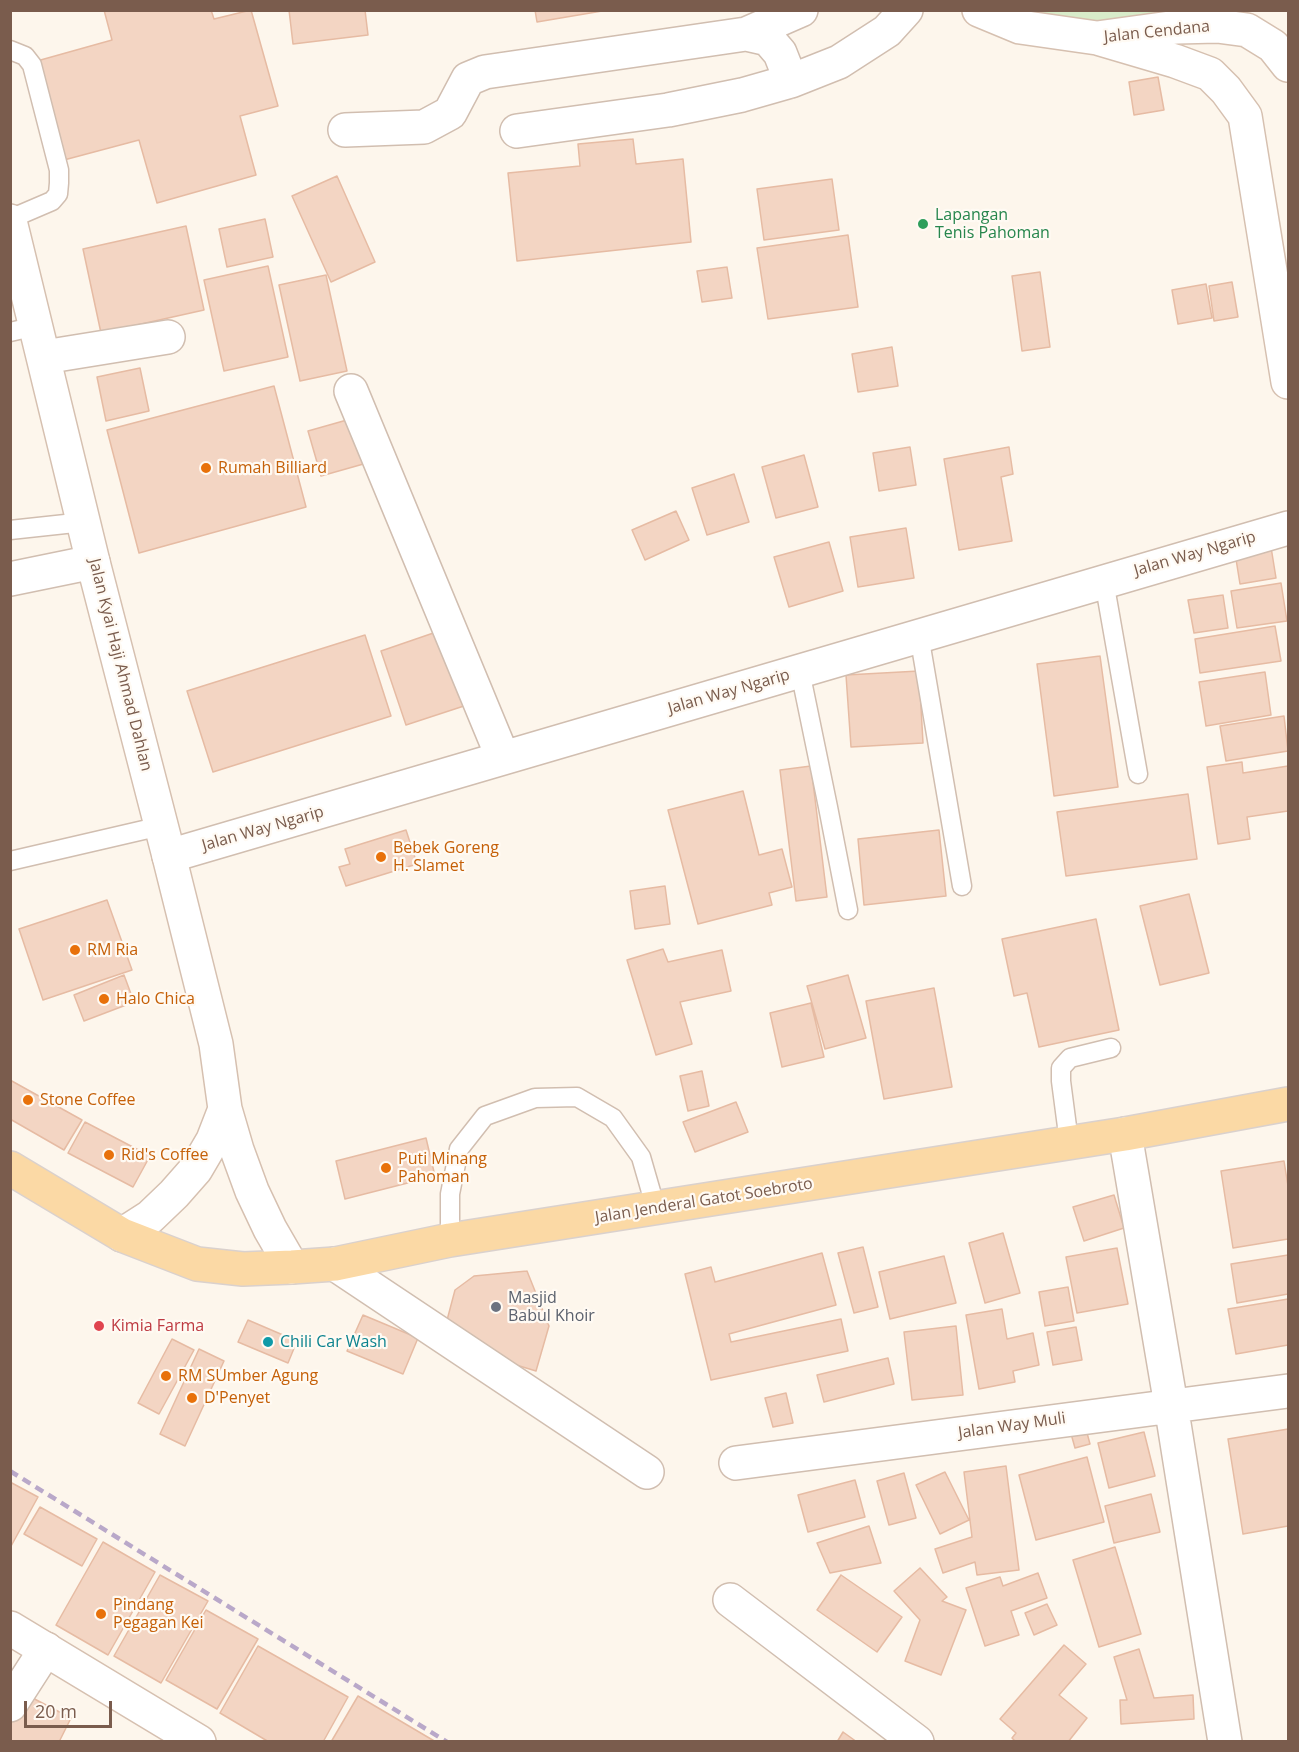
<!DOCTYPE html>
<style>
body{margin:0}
#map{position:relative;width:1299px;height:1752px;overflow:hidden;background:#fdf6ec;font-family:"Open Sans",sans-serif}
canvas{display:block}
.frame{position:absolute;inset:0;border:12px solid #7a5c4d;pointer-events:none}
.scale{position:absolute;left:24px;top:1701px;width:88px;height:27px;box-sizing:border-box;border:3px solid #7a5c4d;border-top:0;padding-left:8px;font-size:18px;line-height:21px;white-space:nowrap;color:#7a5c4d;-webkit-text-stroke:4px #fffaf3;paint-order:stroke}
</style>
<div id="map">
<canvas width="1299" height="1752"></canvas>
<div class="frame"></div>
<div class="scale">20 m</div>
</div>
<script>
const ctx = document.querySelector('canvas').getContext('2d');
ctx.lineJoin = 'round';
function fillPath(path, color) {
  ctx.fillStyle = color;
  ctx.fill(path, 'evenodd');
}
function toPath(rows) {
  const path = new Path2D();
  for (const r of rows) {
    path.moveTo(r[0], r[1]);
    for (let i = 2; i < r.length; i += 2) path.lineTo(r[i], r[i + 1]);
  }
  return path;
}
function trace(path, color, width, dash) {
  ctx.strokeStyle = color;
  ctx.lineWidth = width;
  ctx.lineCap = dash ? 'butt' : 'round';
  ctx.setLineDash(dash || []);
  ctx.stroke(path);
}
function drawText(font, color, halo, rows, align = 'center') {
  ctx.font = font + ' "Open Sans",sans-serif';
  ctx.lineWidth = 4.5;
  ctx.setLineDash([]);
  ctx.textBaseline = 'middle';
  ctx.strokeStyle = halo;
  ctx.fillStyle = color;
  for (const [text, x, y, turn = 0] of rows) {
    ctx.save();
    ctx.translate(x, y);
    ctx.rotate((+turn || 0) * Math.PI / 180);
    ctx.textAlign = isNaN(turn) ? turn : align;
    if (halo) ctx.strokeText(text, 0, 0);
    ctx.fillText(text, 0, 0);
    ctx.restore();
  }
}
const green = toPath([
 [979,11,1216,11,1097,38]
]);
const building = toPath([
 [104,10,211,10,214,19,251,10,278,106,240,116,256,175,157,203,139,140,64,160,37,61,112,40,104,10],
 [289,10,365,10,368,35,293,44,289,10],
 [535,10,608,10,537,22,535,10],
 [1158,77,1164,110,1134,115,1129,82,1158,77],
 [633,139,636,164,683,159,691,242,517,261,508,173,580,166,578,144,633,139],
 [337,176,375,262,331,282,292,196,337,176],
 [832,179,839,230,764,240,757,189,832,179],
 [265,219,273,257,227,267,219,229,265,219],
 [186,226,204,310,101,333,83,249,186,226],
 [848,235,858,307,768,319,757,248,848,235],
 [268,266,288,357,224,371,204,280,268,266],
 [727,267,732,298,702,302,697,271,727,267],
 [1040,272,1050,347,1022,351,1012,276,1040,272],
 [326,275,347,371,300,381,279,285,326,275],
 [1232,282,1238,317,1214,321,1209,286,1232,282],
 [1206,284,1212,318,1178,324,1172,290,1206,284],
 [892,347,898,386,858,392,852,354,892,347],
 [140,368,149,411,106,421,97,377,140,368],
 [274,386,306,507,139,553,107,430,274,386],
 [361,416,374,461,321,476,308,431,361,416],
 [910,447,916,485,879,491,873,453,910,447],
 [1009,447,1013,474,1001,477,1012,541,959,550,944,459,1009,447],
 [804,455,818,507,776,518,762,467,804,455],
 [734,474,749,522,707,535,692,488,734,474],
 [676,511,689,540,645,560,632,530,676,511],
 [906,528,914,578,858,587,850,537,906,528],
 [829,542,843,591,789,607,774,557,829,542],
 [1271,547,1276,578,1240,584,1235,553,1271,547],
 [1281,583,1287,621,1237,628,1231,591,1281,583],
 [1223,595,1228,628,1194,633,1188,600,1223,595],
 [1275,626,1281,661,1200,673,1195,639,1275,626],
 [445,629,470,704,406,725,381,651,445,629],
 [365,635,391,716,213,772,187,691,365,635],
 [1100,656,1118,787,1054,796,1037,664,1100,656],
 [919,671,923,743,851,747,846,675,919,671],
 [1265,672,1271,715,1206,726,1199,682,1265,672],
 [1284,716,1288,751,1226,761,1220,726,1284,716],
 [1242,762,1243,773,1288,766,1288,811,1247,817,1250,839,1218,844,1207,767,1242,762],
 [811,766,827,897,796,901,780,770,811,766],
 [743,791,759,855,782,849,792,887,769,893,772,905,698,924,668,810,743,791],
 [1188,794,1197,859,1066,876,1057,812,1188,794],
 [406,830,417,864,346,886,339,867,350,864,345,849,406,830],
 [939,830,946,896,864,905,858,839,939,830],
 [665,886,670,924,635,929,630,891,665,886],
 [1189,894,1209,973,1160,985,1140,906,1189,894],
 [107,900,132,970,43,1000,19,929,107,900],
 [1096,919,1119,1030,1039,1047,1027,993,1014,996,1002,939,1096,919],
 [663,949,668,962,722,950,731,991,680,1002,692,1044,656,1055,627,960,663,949],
 [124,975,134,1002,84,1021,74,995,124,975],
 [848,975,866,1038,825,1049,807,986,848,975],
 [934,988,952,1087,884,1099,866,1001,934,988],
 [811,1003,824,1057,782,1067,770,1013,811,1003],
 [702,1071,709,1106,688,1111,680,1076,702,1071],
 [10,1080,82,1120,64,1150,10,1119,10,1080],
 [736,1102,748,1132,695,1152,683,1122,736,1102],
 [85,1122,150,1156,133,1187,68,1153,85,1122],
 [426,1138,435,1176,345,1199,336,1161,426,1138],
 [1284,1161,1288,1186,1288,1239,1233,1248,1221,1171,1284,1161],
 [1114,1195,1124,1228,1084,1241,1073,1207,1114,1195],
 [1003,1233,1020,1293,985,1303,969,1243,1003,1233],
 [863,1247,878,1307,854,1313,838,1253,863,1247],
 [1117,1248,1128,1304,1077,1313,1066,1257,1117,1248],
 [822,1253,836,1305,729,1334,731,1342,841,1319,848,1351,711,1380,685,1274,711,1267,715,1282,822,1253],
 [1288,1255,1288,1294,1237,1303,1231,1264,1288,1255],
 [944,1256,956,1303,890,1319,879,1272,944,1256],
 [527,1271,549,1326,536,1371,490,1357,446,1324,455,1290,474,1276,527,1271],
 [1068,1287,1074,1321,1045,1326,1039,1292,1068,1287],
 [1288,1299,1288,1345,1236,1354,1228,1309,1288,1299],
 [1002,1309,1007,1339,1033,1333,1039,1365,1013,1371,1015,1382,979,1389,966,1315,1002,1309],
 [363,1315,418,1338,403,1374,347,1351,363,1315],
 [248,1320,297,1341,288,1363,238,1342,248,1320],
 [956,1326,963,1395,912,1400,904,1332,956,1326],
 [1076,1327,1082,1360,1053,1365,1047,1332,1076,1327],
 [172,1339,194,1350,159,1414,138,1403,172,1339],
 [199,1349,224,1361,185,1446,160,1434,199,1349],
 [888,1358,894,1384,824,1402,817,1375,888,1358],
 [786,1393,793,1423,773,1427,765,1398,786,1393],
 [1083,1418,1090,1444,1075,1448,1068,1423,1083,1418],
 [1288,1429,1288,1526,1243,1534,1228,1439,1288,1429],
 [1144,1432,1155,1476,1109,1488,1098,1443,1144,1432],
 [1087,1457,1104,1522,1036,1540,1019,1475,1087,1457],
 [1006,1466,1019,1570,977,1575,975,1562,943,1573,935,1549,972,1537,964,1472,1006,1466],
 [945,1472,969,1520,940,1534,916,1485,945,1472],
 [904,1473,916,1518,889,1525,877,1481,904,1473],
 [855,1480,865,1517,808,1532,798,1495,855,1480],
 [10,1482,38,1497,10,1548,10,1482],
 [1151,1494,1160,1532,1114,1543,1105,1506,1151,1494],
 [40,1507,97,1539,82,1566,24,1534,40,1507],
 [869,1526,881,1563,830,1573,817,1543,869,1526],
 [103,1542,155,1572,108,1655,56,1625,103,1542],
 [1115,1547,1141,1634,1099,1647,1073,1560,1115,1547],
 [920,1568,947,1597,942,1601,966,1610,941,1675,905,1661,920,1620,894,1591,920,1568],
 [1038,1573,1047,1598,1011,1611,1019,1635,985,1646,966,1588,1000,1577,1003,1586,1038,1573],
 [160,1575,208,1601,161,1683,114,1656,160,1575],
 [841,1575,902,1617,877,1652,817,1610,841,1575],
 [1047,1604,1057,1625,1034,1635,1025,1613,1047,1604],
 [206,1610,258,1639,217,1709,166,1680,206,1610],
 [1064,1645,1086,1664,1059,1695,1087,1718,1068,1742,1016,1742,1012,1738,1016,1733,1000,1719,1064,1645],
 [258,1646,348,1697,323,1742,269,1742,220,1713,258,1646],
 [1139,1649,1154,1698,1193,1695,1194,1719,1121,1724,1120,1700,1127,1700,1114,1657,1139,1649],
 [25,1694,71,1718,59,1742,10,1742,10,1721,25,1694],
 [358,1696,436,1742,331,1742,358,1696],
 [843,1732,857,1742,837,1742,843,1732]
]);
const lane = toPath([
 [10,50,25,56,32,65,59,170,59,183,58,194,52,201,10,219],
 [10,332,36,326],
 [10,530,84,522],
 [1104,581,1138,774],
 [919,635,962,886],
 [800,671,828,807,848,910],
 [10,861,161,826],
 [1069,1142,1061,1081,1061,1068,1070,1058,1111,1048],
 [450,1240,450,1194,459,1149,485,1116,535,1098,577,1097,613,1118,641,1157,656,1209]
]);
const street = toPath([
 [746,34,768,39,780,53,791,81],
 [345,130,424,127,450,113,468,79,485,72,746,34,801,10],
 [517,131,668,110,742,95,791,81,839,62,887,31,906,10],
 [44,357,168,337],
 [351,391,503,758],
 [10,579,93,562],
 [169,856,1288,528],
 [1125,1134,1171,1405,1225,1742],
 [335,1264,647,1472],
 [736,1463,1288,1391],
 [730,1600,917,1742],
 [10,1705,46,1649]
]);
const secondary = toPath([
 [979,10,1020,27,1097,38,1177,27,1217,26,1247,30,1273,46,1288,65],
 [1097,38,1175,61,1210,74,1226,90,1245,116,1288,382],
 [10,221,93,562,169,856,216,1044,225,1109,237,1150,252,1191,270,1229,292,1267],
 [122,1235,150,1217,174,1194,196,1169,213,1140,225,1109],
 [10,1628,199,1742]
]);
const primary = toPath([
 [10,1168,122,1235,197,1264,243,1269,292,1267,335,1264,450,1240,1125,1134,1288,1104]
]);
const rail = toPath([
 [10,1471,447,1742]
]);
const markers = [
 [923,224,6,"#2e9e5b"],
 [206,468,6,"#e8710a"],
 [381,857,6,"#e8710a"],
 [75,950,6,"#e8710a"],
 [104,999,6,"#e8710a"],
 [28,1100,6,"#e8710a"],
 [109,1155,6,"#e8710a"],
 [386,1168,6,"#e8710a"],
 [496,1307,6,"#6b7280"],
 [99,1326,6,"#e0444e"],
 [268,1342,6,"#0f9aa8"],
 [166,1376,6,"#e8710a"],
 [192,1398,6,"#e8710a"],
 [101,1614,6,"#e8710a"]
];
const streetNames = [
 ["Jalan Cendana",1157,32,-6],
 ["Jalan Way Ngarip",1195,554,-16],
 ["Jalan Kyai Haji Ahmad Dahlan",120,665,76],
 ["Jalan Way Ngarip",729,692,-16],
 ["Jalan Way Ngarip",263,829,-16],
 ["Jalan Jenderal Gatot Soebroto",704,1201,-9],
 ["Jalan Way Muli",1012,1426,-8]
];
const leisureNames = [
 ["Lapangan",935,215],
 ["Tenis Pahoman",935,233]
];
const foodNames = [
 ["Rumah Billiard",218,468],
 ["Bebek Goreng",393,848],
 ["H. Slamet",393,866],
 ["RM Ria",87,950],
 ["Halo Chica",116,999],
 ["Stone Coffee",40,1100],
 ["Rid's Coffee",121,1155],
 ["Puti Minang",398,1159],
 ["Pahoman",398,1177],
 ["RM SUmber Agung",178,1376],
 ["D'Penyet",204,1398],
 ["Pindang",113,1605],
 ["Pegagan Kei",113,1623]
];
const worshipNames = [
 ["Masjid",508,1298],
 ["Babul Khoir",508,1316]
];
const healthNames = [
 ["Kimia Farma",111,1326]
];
const cultureNames = [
 ["Chili Car Wash",280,1342]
];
fillPath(green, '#d8ecc9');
fillPath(building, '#f3d5c3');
trace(building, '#e6bba3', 1.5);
trace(lane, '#d1beb0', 21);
trace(street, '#d1beb0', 36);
trace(secondary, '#d6c0b0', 36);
trace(primary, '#dad1cd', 36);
trace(lane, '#fff', 18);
trace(street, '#fff', 33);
trace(secondary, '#fff', 33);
trace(primary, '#fbd9a5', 33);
trace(rail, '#b9a8c9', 4.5, [9, 6]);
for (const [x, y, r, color] of markers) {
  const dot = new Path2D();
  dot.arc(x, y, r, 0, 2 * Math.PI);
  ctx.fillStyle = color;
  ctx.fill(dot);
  trace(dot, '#fffaf3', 2);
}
drawText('16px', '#7a5c4d', '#fffaf3', streetNames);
drawText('16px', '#27864d', '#fffaf3', leisureNames, 'left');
drawText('16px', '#c56008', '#fffaf3', foodNames, 'left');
drawText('16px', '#5b616d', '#fffaf3', worshipNames, 'left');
drawText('16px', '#be3a42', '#fffaf3', healthNames, 'left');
drawText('16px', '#0d838f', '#fffaf3', cultureNames, 'left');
</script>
